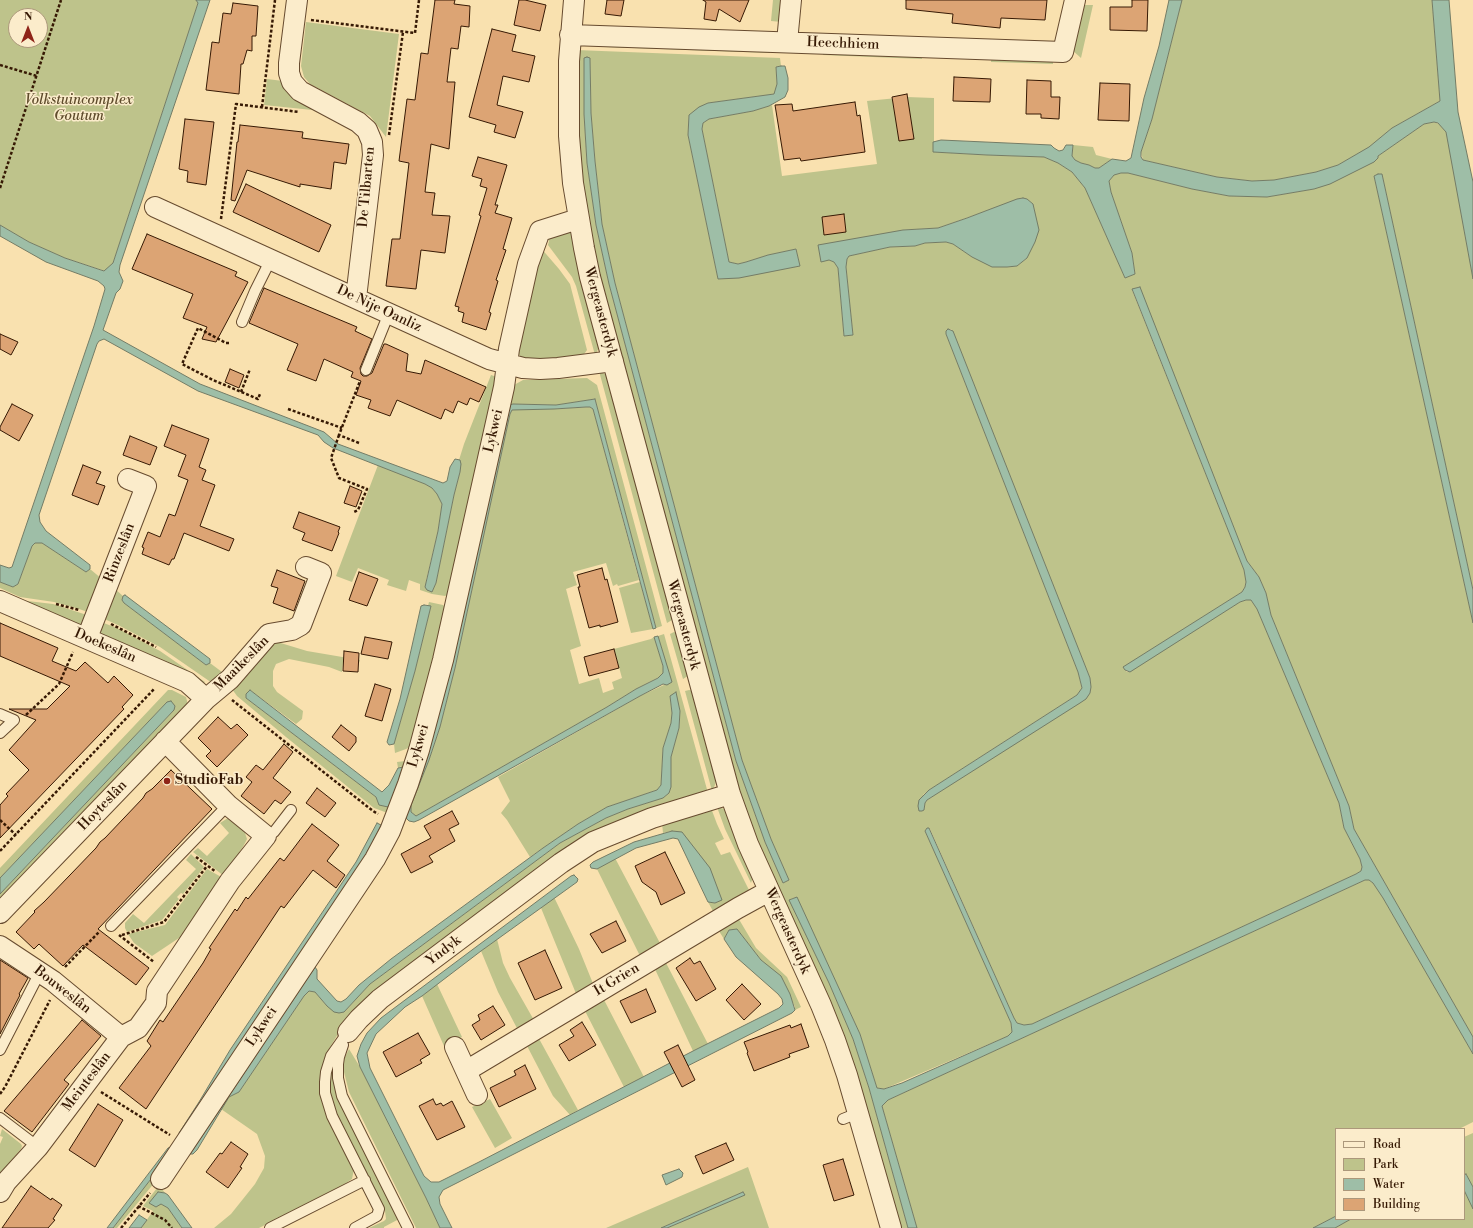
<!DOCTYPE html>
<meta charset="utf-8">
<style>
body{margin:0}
#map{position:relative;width:1473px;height:1228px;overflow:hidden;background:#f9e1af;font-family:"Libre Bodoni",serif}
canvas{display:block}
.legend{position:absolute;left:1335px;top:1128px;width:130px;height:92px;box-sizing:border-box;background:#fbeccb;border:1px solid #ac987b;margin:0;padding:5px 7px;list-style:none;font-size:12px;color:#361904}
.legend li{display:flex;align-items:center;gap:8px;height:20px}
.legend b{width:20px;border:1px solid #ac987b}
.north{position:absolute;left:8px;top:8px;width:40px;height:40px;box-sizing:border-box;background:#fbeccb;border:1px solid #ac987b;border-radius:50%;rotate:0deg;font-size:11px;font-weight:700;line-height:16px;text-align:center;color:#361904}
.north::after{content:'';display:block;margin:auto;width:14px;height:18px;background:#8f2418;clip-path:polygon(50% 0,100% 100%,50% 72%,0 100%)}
</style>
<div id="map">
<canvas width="1473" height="1228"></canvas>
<ul class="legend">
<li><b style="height:5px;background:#fbeccb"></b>Road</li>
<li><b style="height:11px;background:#bec38b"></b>Park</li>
<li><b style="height:11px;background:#9ebea7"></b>Water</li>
<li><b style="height:11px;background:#dca474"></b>Building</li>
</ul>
<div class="north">N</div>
</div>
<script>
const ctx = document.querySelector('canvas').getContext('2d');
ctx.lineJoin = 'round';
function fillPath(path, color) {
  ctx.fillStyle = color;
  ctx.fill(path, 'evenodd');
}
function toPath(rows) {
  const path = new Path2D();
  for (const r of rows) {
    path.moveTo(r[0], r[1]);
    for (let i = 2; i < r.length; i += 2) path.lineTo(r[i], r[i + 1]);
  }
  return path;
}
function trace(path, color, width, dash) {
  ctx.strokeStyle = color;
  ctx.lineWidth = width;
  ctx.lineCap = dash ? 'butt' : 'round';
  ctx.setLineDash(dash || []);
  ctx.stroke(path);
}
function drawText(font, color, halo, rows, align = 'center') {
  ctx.font = font + ' "Libre Bodoni",serif';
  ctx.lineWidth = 3;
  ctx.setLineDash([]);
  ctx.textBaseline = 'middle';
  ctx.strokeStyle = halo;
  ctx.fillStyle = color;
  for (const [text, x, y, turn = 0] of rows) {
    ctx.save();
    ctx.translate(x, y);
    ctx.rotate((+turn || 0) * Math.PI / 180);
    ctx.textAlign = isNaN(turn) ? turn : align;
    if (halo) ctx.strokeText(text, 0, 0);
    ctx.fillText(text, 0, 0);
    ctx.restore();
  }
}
const green = toPath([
 [0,0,196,0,198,3,113,263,105,271,65,258,29,242,0,225],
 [16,16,40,16,40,40,16,40],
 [773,0,784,0,782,22,771,21],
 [1182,0,1432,0,1440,101,1392,128,1370,147,1338,165,1316,172,1274,180,1252,181,1217,177,1143,160,1141,152,1152,119],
 [1081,5,1093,5,1081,58,1072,50],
 [306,22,399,34,386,137,370,116,310,84,304,77,301,66],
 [604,42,771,48,770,53,604,47],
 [576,50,780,58,781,66,776,67,777,84,775,94,708,103,689,115,688,135,718,279,800,266,796,249,768,255,746,262,738,264,729,262,702,129,703,123,709,119,753,111,772,105,782,176,877,164,867,101,907,97,934,98,934,152,987,155,1044,157,1058,163,1072,172,1085,188,1125,278,1135,274,1132,253,1111,192,1109,181,1114,175,1121,173,1128,173,1192,189,1229,196,1267,197,1314,189,1378,156,1424,124,1434,122,1441,125,1446,132,1452,159,1473,279,1473,590,1382,174,1374,176,1473,623,1473,1037,1354,829,1349,806,1271,615,1266,593,1259,577,1247,561,1139,287,1132,290,1244,570,1246,582,1245,587,1242,592,1124,667,1125,670,1127,672,1240,602,1246,600,1251,600,1257,609,1339,803,1344,828,1360,859,1362,867,1361,871,1356,874,1032,1024,1024,1025,1017,1023,1014,1018,930,829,927,828,925,831,1011,1023,1012,1032,1008,1036,884,1089,877,1088,860,1034,797,898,793,898,790,900,829,983,853,1039,869,1088,908,1228,899,1228,740,803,602,296,577,154],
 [590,58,591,113,595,161,602,224,615,283,742,760,771,839,789,880,783,883,765,842,736,761,609,284,596,225,587,163,584,114],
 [1023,198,1027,199,1033,204,1027,258,1017,266,1007,267,972,257,953,244,946,242,925,243,915,246,890,247,849,256,847,259,846,267,853,335,844,336,838,268,834,262,829,260,903,230,938,228],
 [951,329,953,332,1090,678,1091,687,1090,693,927,800,925,803,924,810,923,795,929,790,1077,695,1082,689,1078,672,946,334,946,332],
 [823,50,922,54,922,59,823,55],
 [991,56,1053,59,1053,64,991,62],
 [267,79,283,81,322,111,264,105],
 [1073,145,1093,147,1096,155,1112,159,1099,168,1095,168,1089,165,1081,163,1075,160,1072,156],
 [571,230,601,344,595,355,576,286,572,277,548,245,549,241,548,238],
 [540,247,559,269,570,284,587,350,582,357,553,362,521,358,516,349],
 [599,371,607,375,674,617,672,620,667,623],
 [491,375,500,378,455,591,445,596,432,594,420,590,420,584,409,580,406,591,387,585,389,580,358,568,352,582,336,576,378,465,425,484,432,488,437,494,442,504,438,531,426,581,432,592,436,583,454,495,460,472,460,460,459,460,464,444],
 [587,378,597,385,662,626,656,628,595,399,556,405,513,404,509,405,406,812,406,818,401,828,514,385,523,380],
 [586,407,590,407,593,409,639,580,618,586,617,584,613,586,606,563,573,572,577,585,566,589,581,646,570,650,579,684,599,678,603,693,614,689,612,682,622,678,614,649,651,639,654,637,663,666,663,675,636,689,607,707,416,816,411,812,411,805,429,760,440,727,455,668,510,414,512,410,516,409,554,409],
 [35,543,42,543,86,572,90,569,102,579,91,613,76,608,54,602,20,597,0,588,0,582,13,587,18,584,32,546],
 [640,582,653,629,631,633,619,588],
 [115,589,123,596,122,600,124,603,206,665,210,663,226,675,215,685,160,647,118,625,102,618],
 [19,600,53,604,90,616,81,629],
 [429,602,443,605,451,613,414,745,406,749,395,753,394,744,415,671,431,606,428,606],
 [101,622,117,628,160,651,205,682,204,683,105,639,98,632],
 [674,632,680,635,691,674,683,679,670,634],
 [664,634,708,793,652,810,341,1029,329,1049,324,1060,322,1072,354,1169,352,1179,339,1188,259,1228,214,1228,231,1214,255,1184,264,1168,265,1156,257,1134,221,1109,229,1097,239,1092,304,996,309,991,315,992,327,1006,344,1012,370,984,560,843,606,818,628,809,663,798,669,793,671,787,671,757,679,728,680,711,670,696,672,713,671,723,663,748,661,785,657,790,607,807,578,824,530,857,507,820,501,813,510,801,498,777,640,696,666,684,664,656,658,636],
 [274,641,307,651,360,660,359,663,343,662,342,672,329,667,289,659,276,664,273,671,273,686,277,692,303,711,302,719,296,724,250,690,246,698,376,797,379,802,401,766,398,768,397,762,406,761,393,815,374,808,286,737,237,696,232,689],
 [168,690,172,690,186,697,187,701,187,708,0,904,0,894,174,710,167,702,0,878,0,868],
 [689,690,694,691,717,777,715,785,712,791,685,691],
 [717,807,725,809,754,874,751,883,725,829],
 [711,808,717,824,724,839,715,843,721,855,730,852,749,890,748,893,714,913,708,902,715,903,717,886,672,831,663,833,662,823],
 [228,818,230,818,244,830,247,839,244,845,224,876,193,852,198,848,207,856,229,833,220,823],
 [191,854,204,867,183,894,181,893,177,897,179,899,162,920,127,932,125,928,125,923,133,914,144,923,196,869,186,860],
 [615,858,661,945,641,958,597,869],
 [207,869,223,878,185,934,152,956,134,943,128,934,165,925],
 [1365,880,1369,880,1373,883,1383,898,1473,1054,1473,1122,1459,1129,1336,1129,1336,1216,1313,1228,917,1228,882,1106,888,1100],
 [554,897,579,949,594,986,577,996,541,908],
 [737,916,756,948,787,977,801,1007,795,1010,795,1007,781,977,761,960,737,929,729,930,724,939,717,928],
 [497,939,503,963,510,978,535,1022,519,1032,498,992,481,951],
 [665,961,708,1044,693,1051,654,967],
 [437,984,462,1037,444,1046,422,996],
 [602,996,644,1077,624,1087,584,1009],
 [537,1035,578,1110,570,1115,553,1096,525,1042],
 [349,1049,360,1067,426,1198,440,1228,416,1228,349,1092,344,1072,344,1059],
 [334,1065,399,1219,384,1227,384,1228,369,1228,384,1221,386,1219,385,1211,337,1116,330,1093,329,1083,330,1072],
 [490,1099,512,1138,495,1148,472,1107],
 [2,1129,21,1144,22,1146,21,1149,0,1174,0,1144,3,1137,0,1136],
 [1473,1133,1473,1187,1466,1174,1464,1175,1464,1137],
 [161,1166,155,1182,117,1228,113,1228],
 [748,1167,769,1228,667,1228,744,1195,743,1192,661,1228,606,1228],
 [157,1188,162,1189,165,1193,158,1192,161,1204,168,1208,182,1228,141,1228,153,1211,143,1206],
 [1464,1190,1473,1209,1473,1228,1335,1228,1351,1219,1464,1219]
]);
const water = toPath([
 [196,0,210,0,120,265,119,272,123,281,120,289,116,293,103,330,200,384,324,432,338,444,443,483,447,481,450,467,455,459,460,460,461,464,460,472,454,495,436,583,432,592,427,590,425,587,438,531,442,504,437,494,432,488,425,484,333,448,324,442,318,435,198,391,104,339,99,341,97,344,39,515,40,522,46,531,90,565,90,569,86,572,42,543,35,543,32,546,18,584,13,587,0,582,0,565,9,568,12,567,94,326,105,289,104,286,98,281,46,262,0,236,0,225,29,242,65,258,104,271,113,263,198,3,196,0],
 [1169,0,1182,0,1152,119,1141,152,1141,157,1143,160,1217,177,1252,181,1274,180,1316,172,1338,165,1369,147,1392,128,1440,101,1432,0,1449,0,1458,112,1473,182,1473,279,1446,132,1438,123,1434,122,1424,124,1378,156,1378,158,1374,162,1330,184,1314,189,1267,197,1229,196,1192,189,1128,173,1121,173,1114,175,1109,181,1111,192,1132,253,1135,274,1125,278,1085,188,1072,172,1058,163,1044,157,987,155,933,152,933,142,941,140,1051,145,1054,148,1059,151,1063,150,1066,145,1073,145,1072,156,1075,160,1081,163,1089,165,1095,168,1099,168,1112,159,1126,161,1131,158,1144,98,1159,46,1169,0],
 [587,57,590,58,591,113,595,161,602,224,615,283,742,760,771,839,789,880,783,883,765,842,736,761,609,284,596,225,587,163,584,114,584,58,587,57],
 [781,66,785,66,788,78,788,90,785,97,769,106,753,111,709,119,703,123,702,129,729,262,738,264,746,262,768,255,796,249,800,266,739,278,718,279,688,135,689,115,699,107,708,103,774,94,777,84,776,67,781,66],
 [1378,174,1382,174,1473,590,1473,623,1374,176,1378,174],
 [1023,198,1027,199,1033,204,1039,230,1035,242,1027,258,1017,266,1007,267,992,267,972,257,953,244,946,242,925,243,915,246,890,247,849,256,847,259,846,267,853,335,844,336,838,268,834,262,829,260,821,262,818,245,903,230,938,228,967,218,1017,199,1023,198],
 [1140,287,1247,561,1259,577,1266,593,1271,615,1349,806,1354,829,1473,1037,1473,1054,1383,898,1373,883,1369,880,1365,880,888,1100,882,1106,917,1228,908,1228,869,1088,853,1039,829,983,789,900,797,897,860,1034,877,1088,884,1089,902,1083,1008,1036,1012,1032,1011,1023,925,831,927,828,929,828,1014,1018,1017,1023,1024,1025,1032,1024,1356,874,1361,871,1362,867,1360,859,1344,828,1339,803,1257,609,1251,600,1246,600,1240,602,1130,672,1125,670,1123,667,1242,592,1245,587,1246,582,1244,570,1132,289,1140,287],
 [948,329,953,331,1090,678,1091,687,1090,693,1086,699,1080,703,927,800,925,803,924,810,922,811,919,811,918,806,919,800,929,790,1077,695,1082,688,1078,672,946,334,946,331,948,329],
 [595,399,656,628,653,629,593,409,590,407,586,407,554,409,512,410,510,414,455,668,440,727,429,760,411,805,411,812,416,816,607,707,636,689,658,678,663,673,663,666,654,637,658,636,672,682,667,685,663,684,640,696,419,820,414,822,409,821,406,818,406,812,509,405,513,404,556,405,595,399],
 [125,595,210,659,210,663,206,665,124,603,122,600,123,596,125,595],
 [424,605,431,606,415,671,394,744,389,745,387,742,400,699,421,606,424,605],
 [250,690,382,792,389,785,398,768,404,767,395,796,388,807,379,805,376,797,246,698,246,694,250,690],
 [676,692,680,711,679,728,671,757,671,787,669,793,663,798,628,809,606,818,560,843,370,984,344,1012,339,1013,334,1012,327,1006,315,992,309,991,304,996,239,1092,229,1097,197,1150,193,1154,190,1154,315,967,317,970,317,979,337,1001,341,1002,346,999,359,985,391,959,543,848,578,824,607,807,657,790,661,785,663,748,671,723,672,713,670,696,676,692],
 [171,701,175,706,174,710,0,894,0,878,167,702,171,701],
 [377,823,381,825,369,851,180,1135,179,1133,199,1102,230,1050,356,862,377,823],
 [672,831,682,832,710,868,722,900,715,903,708,902,678,839,673,838,636,848,597,869,591,868,590,865,593,862,634,842,672,831],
 [574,875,578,879,577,882,481,951,422,996,405,1007,376,1034,367,1053,370,1068,424,1176,431,1182,439,1182,479,1162,693,1051,779,1008,783,1004,782,999,778,994,736,957,724,939,729,930,737,929,761,960,781,976,790,994,795,1010,792,1013,443,1190,439,1197,440,1204,452,1228,440,1228,426,1198,360,1067,357,1056,361,1044,367,1033,381,1018,571,876,574,875],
 [171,1147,161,1166,113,1228,107,1228,168,1148,171,1147],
 [679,1169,683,1173,682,1177,666,1185,662,1175,679,1169],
 [1466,1174,1473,1187,1473,1209,1464,1190,1464,1175,1466,1174],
 [158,1192,165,1193,168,1195,192,1228,182,1228,168,1208,161,1204,156,1207,149,1203,158,1192],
 [743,1192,745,1195,667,1228,661,1228,743,1192],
 [139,1215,147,1220,141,1228,129,1228,139,1215],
 [1336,1216,1336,1219,1351,1219,1335,1228,1313,1228,1336,1216]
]);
const building = toPath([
 [435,0,455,0,454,4,470,6,469,27,461,26,458,49,451,48,447,82,455,82,449,149,431,144,425,192,435,193,432,215,450,216,445,253,421,250,416,289,386,286,392,239,400,239,409,163,399,161,407,99,415,100,421,53,428,54,435,0],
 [519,0,525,0,546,5,540,31,514,25,519,0],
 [607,0,624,0,621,16,605,14,607,0],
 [703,0,749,0,740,22,719,9,716,21,704,19,706,2,703,0],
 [906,0,1047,0,1045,20,1001,18,1000,28,952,23,953,14,906,9,906,0],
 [1132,0,1148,0,1147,31,1110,30,1110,7,1132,7,1132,0],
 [233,3,258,6,256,36,252,36,252,51,247,50,243,64,241,64,239,94,206,90,212,42,219,43,223,13,231,14,233,3],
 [492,29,516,35,512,51,535,56,529,82,503,76,497,105,523,112,515,138,494,132,496,125,469,117,492,29],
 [954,77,991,79,990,102,953,101,954,77],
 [1027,80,1051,81,1051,97,1060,97,1059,119,1041,118,1041,114,1026,114,1027,80],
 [1100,83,1130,84,1129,121,1098,120,1100,83],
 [907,94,914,139,899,141,892,97,907,94],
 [855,102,857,116,860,115,865,152,801,161,800,158,784,160,775,105,792,104,793,111,855,102],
 [185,119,214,122,206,185,187,182,188,171,179,169,185,119],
 [240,125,303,132,302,138,349,144,346,164,334,162,331,189,300,184,300,187,247,170,235,201,231,200,237,142,238,142,240,125],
 [478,157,507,165,495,205,498,205,495,213,512,218,503,249,506,250,496,280,498,281,489,312,491,313,486,330,462,322,464,313,458,311,459,307,455,306,481,216,479,215,487,188,480,186,482,179,472,176,478,157],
 [246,184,331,225,319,252,233,212,246,184],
 [844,214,846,232,824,235,822,217,844,214],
 [147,234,237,272,235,276,248,282,216,342,202,339,207,327,183,318,193,294,132,269,147,234],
 [264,288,357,327,355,331,372,339,360,368,361,374,363,376,367,376,372,373,384,344,386,344,408,354,406,371,421,374,425,360,486,387,479,402,470,398,467,405,458,401,453,413,445,409,441,419,397,400,390,416,368,408,371,400,356,395,361,381,351,377,353,372,324,359,316,381,287,370,298,344,249,323,264,288],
 [0,334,18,342,11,355,0,349,0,334],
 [230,369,244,375,239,388,225,382,230,369],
 [12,404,33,415,19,441,0,430,0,427,12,404],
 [172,425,209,439,199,467,206,470,202,480,215,485,200,526,234,539,229,551,184,533,174,559,172,559,169,565,142,554,144,548,142,547,148,532,160,537,169,514,175,516,188,480,178,476,186,455,164,446,172,425],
 [130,436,157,447,150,465,123,455,130,436],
 [83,465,101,472,96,483,105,486,98,505,72,495,83,465],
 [350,486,362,491,356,507,344,503,350,486],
 [299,512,340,527,338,532,339,533,332,551,302,540,305,533,293,528,299,512],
 [602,568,605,580,607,579,618,622,600,627,600,625,589,628,578,587,580,587,577,575,602,568],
 [277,570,305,581,294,611,273,603,278,588,271,586,277,570],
 [359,572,378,579,367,606,349,600,359,572],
 [0,623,58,648,52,661,76,671,85,662,108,683,114,676,133,695,122,707,124,709,0,838,0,805,8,796,6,794,29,770,9,750,36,720,9,709,47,709,70,686,0,656,0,623],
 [365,637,392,642,388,659,361,654,365,637],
 [614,649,619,668,589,676,584,657,614,649],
 [344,651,359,653,358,672,343,671,344,651],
 [375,684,391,689,382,721,365,716,375,684],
 [218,717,231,729,237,724,248,735,217,767,206,756,211,751,198,738,218,717],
 [341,725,356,737,356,742,349,751,332,737,341,725],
 [284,744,293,752,273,778,291,792,281,804,275,800,264,814,241,796,252,782,246,777,256,765,263,770,284,744],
 [171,770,212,809,98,929,149,968,136,985,83,945,63,966,39,944,34,949,16,932,35,912,34,911,44,902,96,848,100,842,105,838,143,798,146,793,152,789,171,770],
 [317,788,336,803,325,817,306,803,317,788],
 [452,811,459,824,449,829,455,841,429,856,433,862,411,873,401,854,431,838,424,826,452,811],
 [312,824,339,845,327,861,345,875,336,888,313,870,284,908,281,906,146,1109,119,1088,151,1046,147,1041,160,1020,163,1022,203,963,211,949,209,948,235,909,237,911,246,897,248,899,280,858,284,861,312,824],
 [665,852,685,893,661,905,656,892,642,882,635,866,665,852],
 [616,921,626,941,602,953,590,934,616,921],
 [545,950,562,988,535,1000,518,963,545,950],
 [690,958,694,964,700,961,716,989,696,1001,676,968,690,958],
 [0,960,28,978,19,994,20,995,0,1034,0,960],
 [742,984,761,1004,744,1020,726,1000,742,984],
 [646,989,656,1012,631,1023,620,1001,646,989],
 [493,1006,505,1025,481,1040,472,1025,480,1020,478,1015,493,1006],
 [82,1020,101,1036,64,1080,69,1084,32,1132,4,1111,82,1020],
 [582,1022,596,1045,569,1061,559,1045,574,1036,570,1030,582,1022],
 [801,1024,809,1047,789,1054,790,1057,754,1071,747,1053,748,1052,744,1042,790,1025,791,1028,801,1024],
 [418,1033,430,1054,420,1060,422,1063,396,1077,383,1052,418,1033],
 [678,1045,695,1080,682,1087,664,1052,678,1045],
 [525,1065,536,1089,499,1107,490,1088,516,1075,514,1071,525,1065],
 [433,1099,436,1105,441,1103,443,1106,452,1101,465,1127,437,1140,419,1106,433,1099],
 [98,1104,123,1120,95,1167,69,1150,98,1104],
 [231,1142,248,1154,240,1167,242,1168,228,1188,206,1172,220,1153,222,1154,231,1142],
 [726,1143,734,1160,703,1174,695,1156,726,1143],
 [843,1159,854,1195,834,1201,823,1165,843,1159],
 [31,1186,51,1200,52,1198,62,1205,53,1219,55,1220,48,1228,2,1228,31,1186]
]);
const path = toPath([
 [311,20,415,33,419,0],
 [0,65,37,76],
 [262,107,275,0],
 [389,135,403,32],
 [0,188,61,0],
 [221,219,236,104,299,112],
 [229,343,226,343,198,328,182,364,213,380,258,399,260,394],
 [241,392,250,369],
 [288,409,342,428],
 [339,435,331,458,339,478,367,489,358,510,354,512],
 [359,443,339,435,360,381],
 [56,604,79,610],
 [111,624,156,647],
 [232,700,373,811,378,814],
 [26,715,59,684,73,652],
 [0,820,16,835],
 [0,851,155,688],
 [196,857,216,872],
 [119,935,154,962],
 [122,935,164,922,207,866],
 [65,967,99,932],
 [101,1092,170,1135],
 [0,1094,5,1087,50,1000],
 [138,1206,165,1220,172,1228],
 [121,1228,150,1193]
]);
const service = toPath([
 [242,322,255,291,271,259],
 [366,370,389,313],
 [0,714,14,720,0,733],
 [266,836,274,832,291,810],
 [111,926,228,805],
 [348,1032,331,1056,326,1072,325,1082,325,1093,332,1116,379,1209,377,1216,355,1228],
 [343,1045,339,1057,338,1064,338,1078,342,1096,408,1228],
 [0,1050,40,972],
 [0,1118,38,1147],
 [843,1119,858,1113],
 [270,1228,365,1180]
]);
const minor = toPath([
 [297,0,289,63,289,73,292,82,300,91,358,122,367,130,372,142,373,155,356,298],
 [574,0,569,61,569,136,573,183,584,248,590,277,730,794,748,844,821,1005,835,1040,847,1075,891,1228],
 [570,35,1063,52,1075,0],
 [787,42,791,0],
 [155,207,489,359,523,368,540,369,558,368,613,361],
 [0,601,187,682,206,699],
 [87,638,146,486,128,479],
 [0,913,206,699,230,679,269,634,292,630,301,625,321,573,306,567],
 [0,946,53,981,121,1037],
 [348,1032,359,1019,380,999,561,863,593,842,652,818,730,794],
 [455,1047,477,1095],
 [466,1071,738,908,769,891],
 [161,1179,375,859,390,831,408,784,419,750,443,660,504,387,509,349,528,264,540,231,578,219],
 [0,1192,6,1182,38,1147,121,1037,138,1028,156,1003,157,991,230,881,266,836,228,805,165,741]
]);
const markers = [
 [167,781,4,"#8f2418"]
];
const streetNames = [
 ["Heechhiem",843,44,2],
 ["De Tilbarten",367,187,-85],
 ["De Nije Oanliz",379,309,25],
 ["Wergeasterdyk",600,312,75],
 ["Lykwei",494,431,-77],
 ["Rinzeslân",120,553,-69],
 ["Wergeasterdyk",683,625,75],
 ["Doekeslân",105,646,23],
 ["Maaikeslân",242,664,-45],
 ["Lykwei",419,746,-74],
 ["Hoyteslân",103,806,-46],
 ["Wergeasterdyk",787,931,66],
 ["Yndyk",444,951,-37],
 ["It Grien",617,980,-31],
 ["Bouweslân",62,990,38],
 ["Lykwei",262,1027,-56],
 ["Meinteslân",87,1082,-53]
];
const parkNames = [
 ["Volkstuincomplex",79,101],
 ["Goutum",79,117]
];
const poiNames = [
 ["StudioFab",175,781]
];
fillPath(green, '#bec38b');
fillPath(water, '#9ebea7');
trace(water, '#747c66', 1);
fillPath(building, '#dca474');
trace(building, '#361904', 1);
trace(service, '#674b2f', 12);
trace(minor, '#674b2f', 22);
trace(path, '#361904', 2.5, [3, 2]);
trace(service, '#fbeccb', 10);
trace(minor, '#fbeccb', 20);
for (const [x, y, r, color] of markers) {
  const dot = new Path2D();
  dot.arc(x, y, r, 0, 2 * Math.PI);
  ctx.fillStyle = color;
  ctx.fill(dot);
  trace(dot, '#fbeccb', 1.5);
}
drawText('14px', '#361904', '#fbeccb', streetNames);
drawText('italic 14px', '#5f4c2c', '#fbeccb', parkNames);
drawText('bold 14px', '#361904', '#fbeccb', poiNames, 'left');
</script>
